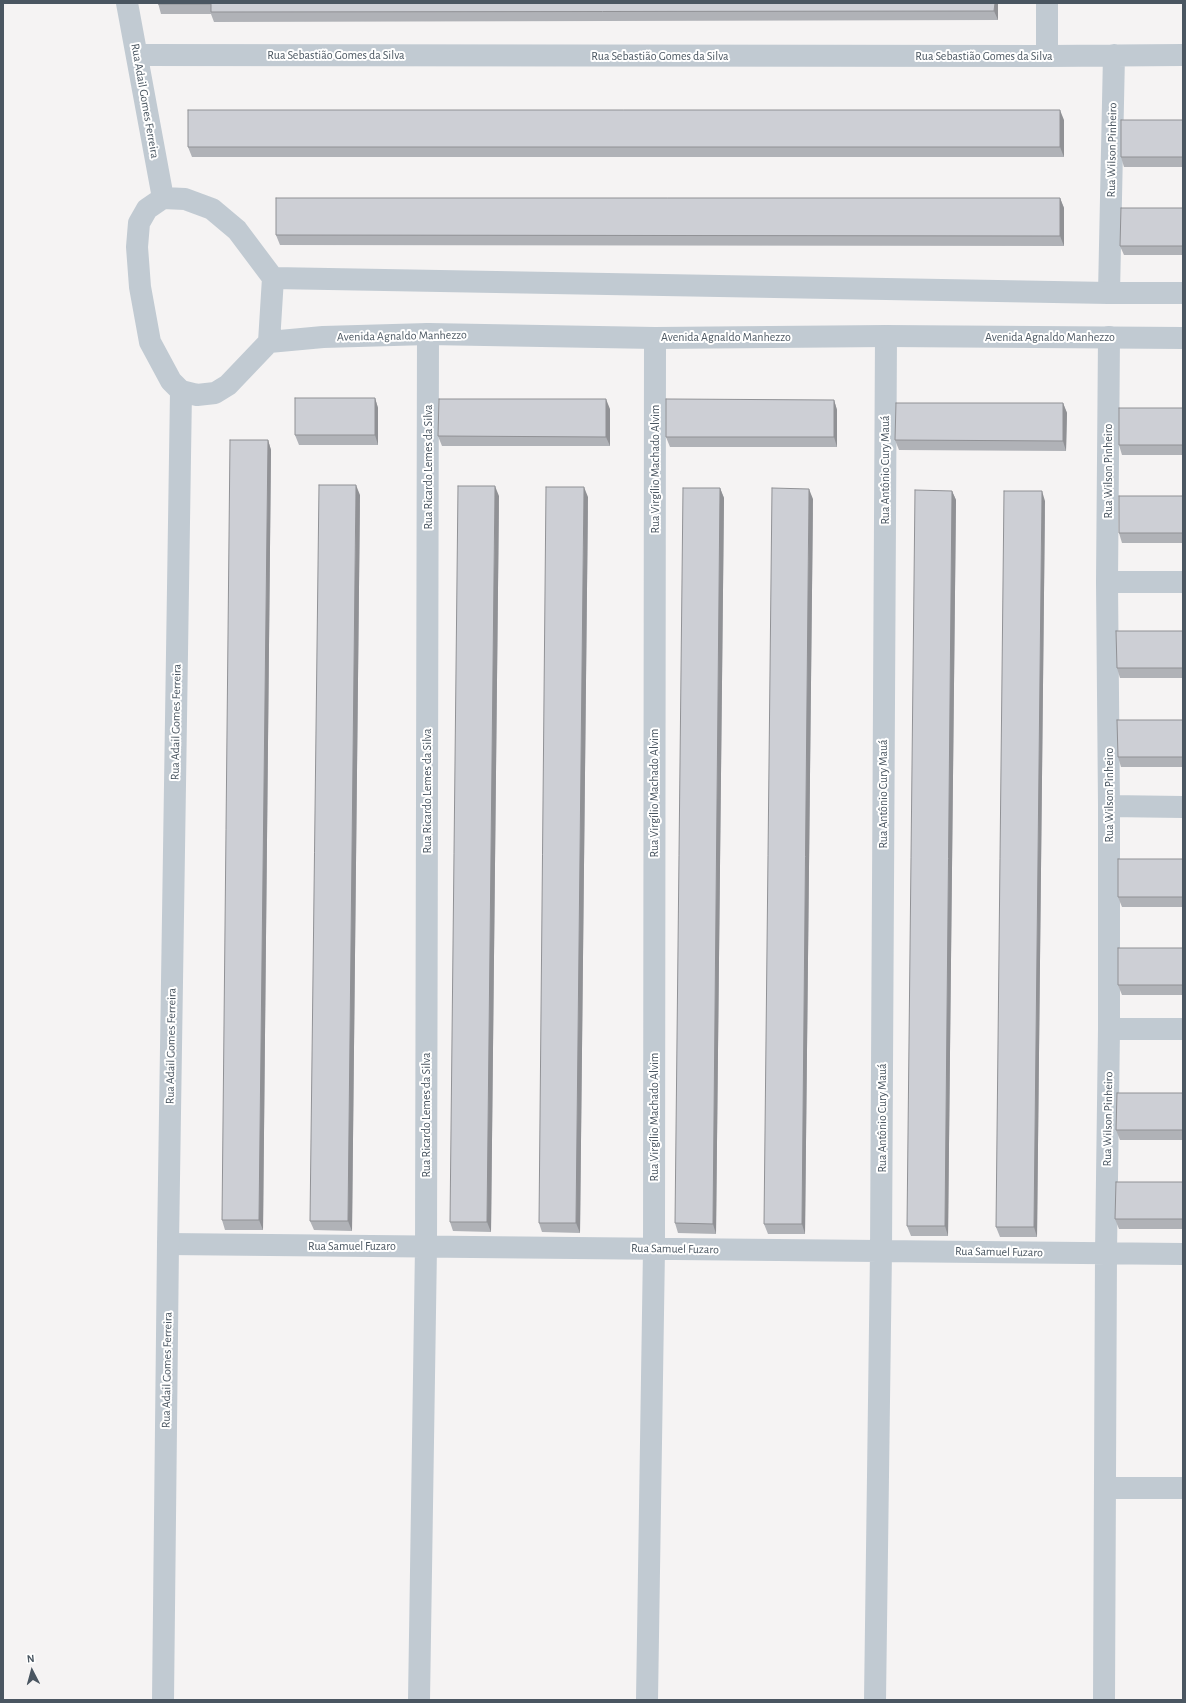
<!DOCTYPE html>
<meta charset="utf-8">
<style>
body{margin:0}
#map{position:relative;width:1186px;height:1703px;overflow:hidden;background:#f5f3f3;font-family:"Alegreya Sans",sans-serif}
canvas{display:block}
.frame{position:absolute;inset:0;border:4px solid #4a5661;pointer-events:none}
.north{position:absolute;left:12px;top:1651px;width:40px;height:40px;-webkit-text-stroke:3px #fff;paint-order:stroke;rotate:354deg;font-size:11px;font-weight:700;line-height:16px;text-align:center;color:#4a5661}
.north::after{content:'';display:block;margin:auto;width:14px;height:18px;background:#4a5661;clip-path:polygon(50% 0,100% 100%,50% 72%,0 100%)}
</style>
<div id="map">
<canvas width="1186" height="1703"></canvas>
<div class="frame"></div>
<div class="north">N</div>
</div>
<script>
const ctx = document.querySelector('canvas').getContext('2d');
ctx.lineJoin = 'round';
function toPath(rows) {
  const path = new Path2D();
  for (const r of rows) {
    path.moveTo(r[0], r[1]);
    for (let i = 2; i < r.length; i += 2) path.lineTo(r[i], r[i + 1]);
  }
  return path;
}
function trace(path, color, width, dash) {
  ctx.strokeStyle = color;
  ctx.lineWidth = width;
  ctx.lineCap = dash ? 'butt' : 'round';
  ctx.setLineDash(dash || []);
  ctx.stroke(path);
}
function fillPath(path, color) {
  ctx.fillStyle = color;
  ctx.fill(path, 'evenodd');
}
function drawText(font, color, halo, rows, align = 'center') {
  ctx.font = font + ' "Alegreya Sans",sans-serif';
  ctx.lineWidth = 4;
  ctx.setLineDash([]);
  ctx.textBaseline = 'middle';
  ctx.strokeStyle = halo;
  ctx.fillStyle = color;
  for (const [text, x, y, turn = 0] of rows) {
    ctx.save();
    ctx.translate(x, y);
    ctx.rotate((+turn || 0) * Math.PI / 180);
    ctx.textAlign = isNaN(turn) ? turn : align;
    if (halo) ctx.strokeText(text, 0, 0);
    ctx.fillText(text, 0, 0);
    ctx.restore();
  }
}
const minor = toPath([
 [137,55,1047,56,1183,55],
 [1047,56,1047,3],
 [1109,293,1114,55],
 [1107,582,1183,582],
 [1109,806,1183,807],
 [1109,1029,1183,1029],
 [168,1244,1183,1254],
 [1105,1488,1183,1488],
 [419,1700,426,1247,428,334],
 [647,1700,654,1249,655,338],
 [875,1700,881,1251,886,336],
 [1104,1700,1106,1253,1109,1029,1109,806,1107,582,1109,337]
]);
const tertiary = toPath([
 [127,3,163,198],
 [163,198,185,199,212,209,237,230,273,278,269,342,228,385,215,393,197,395,181,391,171,381,150,342,140,287,137,247,139,223,147,209,163,198],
 [273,278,1109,293,1183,293],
 [269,342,323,337,428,334,655,338,886,336,1183,338],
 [163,1700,168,1244,181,391]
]);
const wall = toPath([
 [158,3,998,3,998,20,214,22,211,14,161,14],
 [1064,120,1064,157,192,157,188,147],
 [1183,120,1183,167,1124,167,1121,157],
 [1060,198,1064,208,1064,246,280,245,276,235],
 [1183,208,1183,255,1124,255,1120,246],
 [375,398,378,408,378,445,299,445,295,435],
 [834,400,837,410,837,447,670,447,666,437],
 [1063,403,1067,413,1066,451,899,450,895,440],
 [1183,408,1183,455,1122,455,1119,445],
 [610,409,610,446,442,446,438,436],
 [268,440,271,450,263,1230,225,1230,222,1220],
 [720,488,724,498,716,1234,678,1233,675,1223],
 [952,491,956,500,948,1236,911,1236,907,1226],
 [360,495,352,1231,314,1230,310,1221],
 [499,496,491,1232,453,1231,450,1222],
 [1183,496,1183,543,1122,543,1119,533],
 [588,497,580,1233,542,1232,539,1223],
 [813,499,805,1234,768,1234,764,1224],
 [1045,501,1037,1237,1000,1237,996,1227],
 [1183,631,1183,678,1120,678,1117,668],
 [1183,720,1183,767,1121,767,1118,757],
 [1183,859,1183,907,1122,907,1118,897],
 [1183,948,1183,995,1122,995,1118,985],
 [1183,1093,1183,1140,1120,1140,1116,1130],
 [1183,1182,1183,1229,1119,1229,1115,1219]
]);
const shadedWall = toPath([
 [995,3,998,3,998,20,994,11],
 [1060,110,1064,120,1064,157,1060,147],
 [1060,198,1064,208,1064,246,1060,236],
 [375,398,378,408,378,445,375,435],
 [606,399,610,409,610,446,606,437],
 [834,400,837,410,837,447,834,437],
 [1063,403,1067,413,1066,451,1063,441],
 [268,440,271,450,263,1230,259,1220],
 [356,485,360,495,352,1231,348,1221],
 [495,486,499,496,491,1232,487,1222],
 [584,487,588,497,580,1233,576,1223],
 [720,488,724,498,716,1234,713,1224],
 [809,489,813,499,805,1234,802,1224],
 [952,491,956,500,948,1236,945,1226],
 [1042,491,1045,501,1037,1237,1034,1227]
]);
const building = toPath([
 [158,3,995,3,994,11,211,12,211,4,158,4,158,3],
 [188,110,1060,110,1060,147,188,147,188,110],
 [1121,120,1183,120,1183,157,1121,157,1121,120],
 [276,198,1060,198,1060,236,276,235,276,198],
 [1121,208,1183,208,1183,246,1120,246,1121,208],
 [295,398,375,398,375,435,295,435,295,398],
 [439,399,606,399,606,437,438,436,439,399],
 [666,399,834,400,834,437,666,437,666,399],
 [896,403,1063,403,1063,441,895,440,896,403],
 [1119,408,1183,408,1183,445,1119,445,1119,408],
 [230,440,268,440,259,1220,222,1220,230,440],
 [319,485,356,485,348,1221,310,1221,319,485],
 [458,486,495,486,487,1222,450,1222,458,486],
 [546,487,584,487,576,1223,539,1223,546,487],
 [683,488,720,488,713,1224,675,1223,683,488],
 [772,488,809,489,802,1224,764,1224,772,488],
 [915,490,952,491,945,1226,907,1226,915,490],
 [1004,491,1042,491,1034,1227,996,1227,1004,491],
 [1119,496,1183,496,1183,533,1119,533,1119,496],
 [1116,631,1183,631,1183,668,1117,668,1116,631],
 [1117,720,1183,720,1183,757,1118,757,1117,720],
 [1118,859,1183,859,1183,897,1118,897,1118,859],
 [1118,948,1183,948,1183,985,1118,985,1118,948],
 [1117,1093,1183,1093,1183,1130,1116,1130,1117,1093],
 [1116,1182,1183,1182,1183,1219,1115,1219,1116,1182]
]);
const streetNames = [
 ["Rua Sebastião Gomes da Silva",336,55],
 ["Rua Sebastião Gomes da Silva",660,56],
 ["Rua Sebastião Gomes da Silva",984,56],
 ["Rua Adail Gomes Ferreira",145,101,80],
 ["Rua Wilson Pinheiro",1112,150,-89],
 ["Avenida Agnaldo Manhezzo",402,336,-1],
 ["Avenida Agnaldo Manhezzo",726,337],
 ["Avenida Agnaldo Manhezzo",1050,337],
 ["Rua Ricardo Lemes da Silva",428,467,-90],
 ["Rua Virgílio Machado Alvim",655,469,-90],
 ["Rua Antônio Cury Mauá",885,470,-90],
 ["Rua Wilson Pinheiro",1108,471,-90],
 ["Rua Adail Gomes Ferreira",176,722,-89],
 ["Rua Ricardo Lemes da Silva",427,791,-90],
 ["Rua Virgílio Machado Alvim",654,793,-90],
 ["Rua Antônio Cury Mauá",883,794,-90],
 ["Rua Wilson Pinheiro",1109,795,-90],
 ["Rua Adail Gomes Ferreira",171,1046,-89],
 ["Rua Ricardo Lemes da Silva",426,1115,-90],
 ["Rua Virgílio Machado Alvim",654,1117,-90],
 ["Rua Antônio Cury Mauá",882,1118,-90],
 ["Rua Wilson Pinheiro",1108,1119,-89],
 ["Rua Samuel Fuzaro",352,1246],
 ["Rua Samuel Fuzaro",675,1249,1],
 ["Rua Samuel Fuzaro",999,1252,1],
 ["Rua Adail Gomes Ferreira",167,1370,-89]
];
trace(minor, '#c1cad2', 22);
trace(tertiary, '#c1cad2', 22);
fillPath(wall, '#b0b2b7');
fillPath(shadedWall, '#909195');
fillPath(building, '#cdcfd5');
trace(building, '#909195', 1);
drawText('12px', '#4a5661', '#fff', streetNames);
</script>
